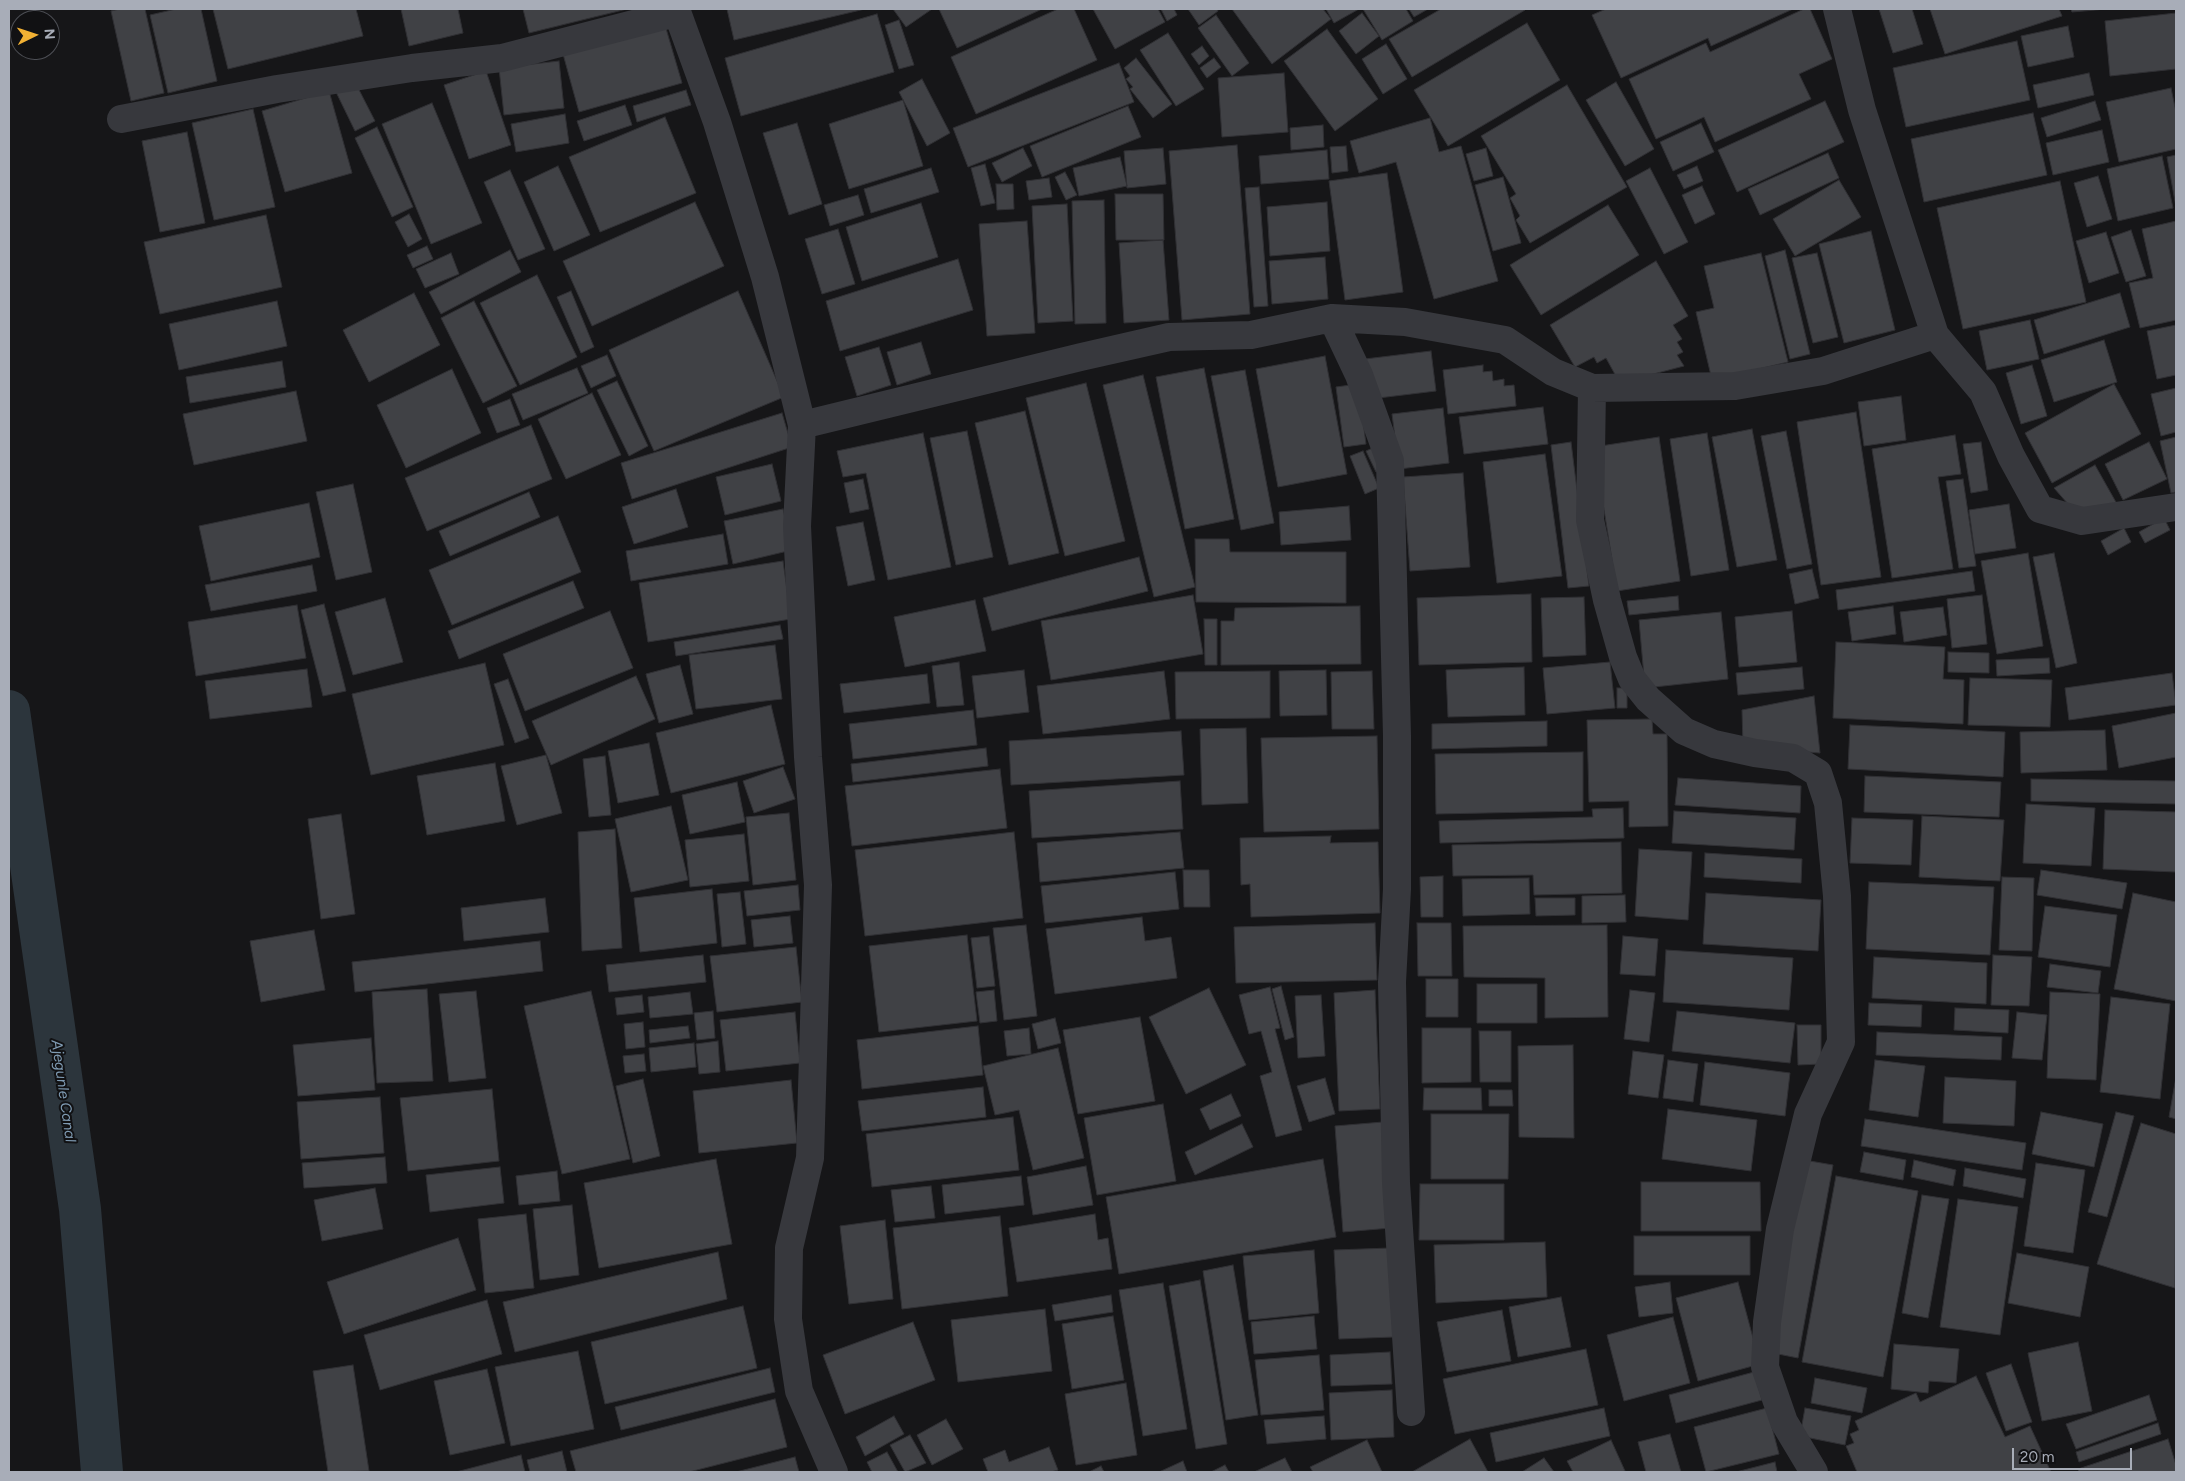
<!DOCTYPE html>
<style>
body{margin:0}
#map{position:relative;width:2185px;height:1481px;overflow:hidden;background:#161618;font-family:Figtree,sans-serif}
canvas{display:block}
.frame{position:absolute;inset:0;border:10px solid #a8adb8;pointer-events:none}
.north{position:absolute;left:10px;top:10px;width:50px;height:50px;box-sizing:border-box;background:#111113;border:1px solid #4d4f55;border-radius:50%;rotate:86deg;font-size:14px;font-weight:700;line-height:20px;text-align:center;color:#a8adb8}
.north::after{content:'';display:block;margin:auto;width:18px;height:22px;background:#f2b134;clip-path:polygon(50% 0,100% 100%,50% 72%,0 100%)}
.scale{position:absolute;left:2012px;top:1448px;width:120px;height:22px;box-sizing:border-box;border:2px solid #a8adb8;border-top:0;padding-left:6px;font-size:15px;line-height:18px;white-space:nowrap;color:#a8adb8;-webkit-text-stroke:4px #111113;paint-order:stroke}
</style>
<div id="map">
<canvas width="2185" height="1481"></canvas>
<div class="frame"></div>
<div class="north">N</div>
<div class="scale">20 m</div>
</div>
<script>
const ctx = document.querySelector('canvas').getContext('2d');
ctx.lineJoin = 'round';
function toPath(rows) {
  const path = new Path2D();
  for (const r of rows) {
    path.moveTo(r[0], r[1]);
    for (let i = 2; i < r.length; i += 2) path.lineTo(r[i], r[i + 1]);
  }
  return path;
}
function trace(path, color, width, dash) {
  ctx.strokeStyle = color;
  ctx.lineWidth = width;
  ctx.lineCap = dash ? 'butt' : 'round';
  ctx.setLineDash(dash || []);
  ctx.stroke(path);
}
function fillPath(path, color) {
  ctx.fillStyle = color;
  ctx.fill(path, 'evenodd');
}
function drawText(font, color, halo, rows, align = 'center') {
  ctx.font = font + ' Figtree,sans-serif';
  ctx.lineWidth = 4;
  ctx.setLineDash([]);
  ctx.textBaseline = 'middle';
  ctx.strokeStyle = halo;
  ctx.fillStyle = color;
  for (const [text, x, y, turn = 0] of rows) {
    ctx.save();
    ctx.translate(x, y);
    ctx.rotate((+turn || 0) * Math.PI / 180);
    ctx.textAlign = isNaN(turn) ? turn : align;
    if (halo) ctx.strokeText(text, 0, 0);
    ctx.fillText(text, 0, 0);
    ctx.restore();
  }
}
const canal = toPath([
 [9,711,80,1209,102,1472]
]);
const building = toPath([
 [120,9,145,9,164,93,131,101,111,11,120,9],
 [176,9,201,9,217,81,168,93,150,15,176,9],
 [213,9,356,9,363,36,228,69,213,9],
 [401,9,458,9,463,33,409,46,401,9],
 [523,9,627,9,529,33,523,9],
 [727,9,865,9,734,40,727,9],
 [893,9,932,9,906,27,893,9],
 [939,9,1042,9,957,48,939,9],
 [1058,9,1074,9,1097,60,976,114,951,57,1058,9],
 [1093,9,1158,9,1165,22,1115,49,1093,9],
 [1161,9,1174,9,1177,15,1167,21,1161,9],
 [1188,9,1217,9,1218,11,1199,25,1188,9],
 [1232,9,1323,9,1331,19,1272,64,1232,9],
 [1326,9,1359,9,1334,23,1326,9],
 [1363,9,1406,9,1413,21,1382,40,1363,9],
 [1409,9,1428,9,1414,17,1409,9],
 [1441,9,1525,9,1525,10,1412,77,1389,39,1441,9],
 [1606,9,1793,9,1711,46,1708,38,1621,78,1592,15,1606,9],
 [1804,9,1810,9,1832,59,1799,74,1811,99,1715,142,1704,117,1656,139,1629,79,1706,43,1710,52,1804,9],
 [1879,9,1912,9,1923,44,1893,53,1879,9],
 [1930,9,2059,9,2062,16,1945,54,1930,9],
 [2071,9,2107,9,2072,12,2071,9],
 [1362,13,1379,36,1356,54,1339,31,1362,13],
 [2176,13,2176,69,2110,76,2105,21,2176,13],
 [877,14,894,72,741,116,725,58,877,14],
 [1216,15,1249,63,1232,76,1198,28,1216,15],
 [899,20,914,65,899,69,885,25,899,20],
 [1527,23,1560,80,1448,146,1414,90,1527,23],
 [665,25,682,83,579,112,563,54,665,25],
 [2068,26,2074,57,2028,67,2021,36,2068,26],
 [1327,29,1378,99,1335,131,1284,61,1327,29],
 [1168,33,1204,89,1176,106,1140,50,1168,33],
 [2017,41,2030,100,1906,127,1893,68,2017,41],
 [1386,44,1407,79,1383,94,1362,59,1386,44],
 [1202,46,1209,56,1199,65,1191,54,1202,46],
 [1136,58,1172,104,1153,118,1130,89,1133,87,1126,79,1130,76,1124,68,1136,58],
 [1214,58,1221,67,1207,78,1200,68,1214,58],
 [559,61,564,108,504,115,499,68,559,61],
 [1119,63,1134,102,968,167,953,128,1119,63],
 [486,71,511,145,469,159,444,85,486,71],
 [1284,73,1288,132,1222,137,1218,78,1284,73],
 [2089,73,2094,95,2038,108,2033,85,2089,73],
 [922,79,950,133,927,146,899,92,922,79],
 [355,82,375,121,355,131,336,92,355,82],
 [1616,82,1654,149,1625,166,1586,100,1616,82],
 [1567,85,1627,187,1530,243,1516,220,1520,216,1510,198,1516,194,1481,136,1567,85],
 [2171,88,2176,112,2176,149,2119,162,2106,102,2171,88],
 [686,90,691,105,637,122,633,106,686,90],
 [329,91,352,173,285,192,262,111,329,91],
 [903,100,923,166,849,189,829,124,903,100],
 [1825,101,1844,142,1737,192,1718,150,1825,101],
 [2095,101,2101,120,2047,137,2041,118,2095,101],
 [432,103,482,223,431,244,382,124,432,103],
 [625,105,632,125,584,141,577,121,625,105],
 [1128,106,1141,137,1042,177,1030,146,1128,106],
 [253,109,275,207,214,220,192,123,253,109],
 [2033,113,2047,175,1924,202,1911,139,2033,113],
 [565,114,569,143,516,152,511,124,565,114],
 [665,117,696,193,600,232,569,157,665,117],
 [1430,118,1439,152,1461,146,1498,281,1434,299,1396,162,1359,173,1350,141,1430,118],
 [797,123,822,204,789,215,763,133,797,123],
 [1701,123,1714,152,1673,171,1660,142,1701,123],
 [1323,125,1324,147,1291,150,1290,128,1323,125],
 [377,127,413,207,392,217,355,138,377,127],
 [2102,130,2109,162,2053,175,2046,143,2102,130],
 [187,132,205,223,160,232,142,141,187,132],
 [1237,145,1250,314,1182,320,1169,151,1237,145],
 [1346,146,1348,171,1332,173,1330,147,1346,146],
 [1023,148,1032,166,1002,182,992,163,1023,148],
 [1163,148,1166,184,1127,188,1124,151,1163,148],
 [1486,148,1493,176,1474,181,1466,154,1486,148],
 [1327,150,1329,179,1261,184,1259,156,1327,150],
 [1828,153,1839,178,1760,215,1748,189,1828,153],
 [2176,155,2176,207,2167,157,2176,155],
 [2162,156,2173,208,2118,221,2107,169,2162,156],
 [1120,157,1127,186,1079,196,1073,168,1120,157],
 [985,164,995,203,981,206,971,168,985,164],
 [558,166,590,235,554,251,524,182,558,166],
 [1697,166,1703,181,1684,189,1677,175,1697,166],
 [931,168,939,192,871,213,864,189,931,168],
 [1650,168,1688,242,1664,254,1626,181,1650,168],
 [510,170,545,249,518,260,484,182,510,170],
 [1065,172,1077,195,1066,200,1055,177,1065,172],
 [1387,173,1403,292,1345,300,1329,181,1387,173],
 [2098,176,2112,219,2087,227,2074,183,2098,176],
 [1503,177,1521,243,1493,251,1475,185,1503,177],
 [1049,178,1052,197,1029,200,1026,181,1049,178],
 [1839,180,1861,217,1795,256,1773,219,1839,180],
 [2060,181,2086,302,1963,329,1937,208,2060,181],
 [996,184,1013,184,1014,209,997,210,996,184],
 [1702,186,1715,214,1695,224,1682,195,1702,186],
 [1259,187,1268,306,1254,307,1245,188,1259,187],
 [1115,194,1163,194,1164,240,1116,240,1115,194],
 [858,195,864,215,830,226,824,205,858,195],
 [1104,200,1106,323,1075,324,1072,201,1104,200],
 [695,202,724,266,592,326,563,261,695,202],
 [1327,202,1330,251,1270,256,1267,207,1327,202],
 [921,203,938,257,862,281,846,227,921,203],
 [1067,204,1073,321,1038,323,1032,206,1067,204],
 [1608,205,1639,255,1541,315,1510,265,1608,205],
 [409,214,422,239,408,247,395,222,409,214],
 [266,215,282,287,160,314,144,242,266,215],
 [1027,221,1035,333,987,336,979,224,1027,221],
 [2176,221,2176,320,2140,328,2129,283,2153,278,2142,229,2176,221],
 [838,229,855,284,822,294,805,239,838,229],
 [2131,230,2146,276,2126,282,2111,237,2131,230],
 [1871,231,1895,330,1844,343,1819,244,1871,231],
 [2106,232,2119,273,2089,283,2076,241,2106,232],
 [1163,240,1169,320,1124,323,1119,243,1163,240],
 [427,246,433,259,413,268,407,255,427,246],
 [510,250,521,272,441,314,429,292,510,250],
 [1785,250,1810,354,1790,359,1765,256,1785,250],
 [451,253,459,274,425,288,416,269,451,253],
 [1761,253,1788,362,1712,380,1696,312,1714,308,1704,266,1761,253],
 [1817,253,1838,337,1813,343,1792,258,1817,253],
 [1325,257,1328,299,1272,304,1269,261,1325,257],
 [958,259,973,310,840,351,826,301,958,259],
 [1656,261,1688,316,1673,325,1682,339,1677,342,1683,352,1677,355,1684,366,1642,377,1617,378,1606,358,1597,363,1594,357,1575,367,1550,325,1656,261],
 [537,275,577,357,520,385,480,303,537,275],
 [571,291,594,347,581,353,557,297,571,291],
 [738,291,784,397,654,451,609,350,738,291],
 [414,293,440,345,369,382,343,330,414,293],
 [2120,293,2130,327,2044,354,2034,320,2120,293],
 [277,301,287,346,179,370,169,324,277,301],
 [474,301,517,386,483,403,441,318,474,301],
 [2030,320,2039,359,1987,370,1979,331,2030,320],
 [2176,325,2176,375,2157,379,2147,331,2176,325],
 [2104,340,2117,382,2054,402,2041,360,2104,340],
 [921,342,931,374,897,385,887,352,921,342],
 [879,347,891,385,857,396,845,357,879,347],
 [1431,351,1436,391,1370,399,1365,359,1431,351],
 [607,355,616,376,591,388,581,366,607,355],
 [1325,356,1347,474,1278,487,1256,369,1325,356],
 [282,361,286,387,190,403,186,377,282,361],
 [1483,365,1483,372,1492,371,1493,381,1504,379,1504,386,1514,385,1516,406,1448,414,1443,370,1483,365],
 [2032,365,2047,416,2021,424,2006,373,2032,365],
 [577,368,588,393,523,420,512,394,577,368],
 [1204,368,1234,519,1185,529,1156,377,1204,368],
 [452,369,481,433,406,468,377,405,452,369],
 [1245,370,1274,523,1241,530,1211,376,1245,370],
 [1143,375,1195,587,1154,597,1103,385,1143,375],
 [617,381,648,446,629,456,597,390,617,381],
 [1086,383,1125,541,1065,556,1026,398,1086,383],
 [1358,384,1366,444,1344,447,1336,387,1358,384],
 [2114,384,2141,434,2052,483,2025,433,2114,384],
 [2176,388,2176,432,2161,436,2151,394,2176,388],
 [296,391,307,441,194,465,183,414,296,391],
 [592,393,621,455,566,479,538,419,592,393],
 [1901,396,1906,440,1864,446,1858,402,1901,396],
 [510,399,520,425,497,433,487,408,510,399],
 [1543,407,1548,444,1464,454,1459,417,1543,407],
 [1443,408,1449,463,1399,469,1392,414,1443,408],
 [1025,411,1059,553,1009,565,975,423,1025,411],
 [1856,412,1881,577,1821,585,1797,422,1856,412],
 [782,413,792,447,632,499,621,463,782,413],
 [531,425,552,479,427,531,405,478,531,425],
 [1752,429,1777,560,1737,567,1712,437,1752,429],
 [967,431,993,557,956,565,930,438,967,431],
 [1786,431,1812,564,1787,569,1761,436,1786,431],
 [923,433,951,567,888,580,866,473,843,477,837,451,923,433],
 [1707,433,1729,570,1691,576,1670,439,1707,433],
 [1955,435,1961,474,1938,477,1953,569,1892,578,1872,449,1955,435],
 [1659,437,1680,581,1617,591,1594,447,1659,437],
 [2176,437,2176,492,2171,493,2160,441,2176,437],
 [1571,442,1589,586,1568,588,1551,445,1571,442],
 [1981,442,1988,490,1971,493,1963,444,1981,442],
 [2149,442,2167,479,2123,500,2105,464,2149,442],
 [1375,447,1385,468,1376,472,1366,451,1375,447],
 [1363,451,1379,488,1365,494,1350,456,1363,451],
 [1545,454,1562,576,1497,583,1483,462,1545,454],
 [772,464,781,501,725,515,716,477,772,464],
 [2095,465,2117,504,2075,512,2054,488,2095,465],
 [1463,473,1470,567,1410,571,1403,477,1463,473],
 [863,479,869,509,850,513,844,483,863,479],
 [1963,479,1976,566,1959,568,1946,481,1963,479],
 [353,484,372,572,336,580,316,492,353,484],
 [676,489,688,527,634,544,622,507,676,489],
 [529,492,540,517,450,556,439,531,529,492],
 [309,503,320,557,211,581,199,526,309,503],
 [2009,504,2016,548,1975,554,1969,510,2009,504],
 [1349,506,1351,540,1281,545,1279,512,1349,506],
 [783,509,792,550,733,564,724,521,783,509],
 [558,516,581,572,452,625,429,570,558,516],
 [2164,518,2170,530,2145,543,2139,532,2164,518],
 [863,522,875,580,848,586,836,527,863,522],
 [2124,528,2131,542,2108,555,2101,541,2124,528],
 [723,534,728,564,631,581,626,551,723,534],
 [1195,539,1229,539,1230,552,1346,552,1346,603,1196,602,1195,539],
 [2028,553,2043,646,1997,654,1981,561,2028,553],
 [2054,553,2077,663,2056,668,2033,557,2054,553],
 [1139,557,1148,591,992,631,983,598,1139,557],
 [783,561,791,619,648,642,639,583,783,561],
 [312,565,317,591,211,611,205,585,312,565],
 [1812,569,1819,598,1795,604,1789,574,1812,569],
 [1972,571,1975,591,1838,610,1836,590,1972,571],
 [573,581,584,608,459,659,448,631,573,581],
 [1531,594,1532,662,1419,665,1417,598,1531,594],
 [1193,595,1203,654,1051,680,1041,621,1193,595],
 [1982,595,1987,644,1952,648,1947,599,1982,595],
 [1678,596,1679,610,1629,615,1627,601,1678,596],
 [1584,597,1586,655,1543,657,1541,598,1584,597],
 [385,598,403,662,353,675,335,612,385,598],
 [975,600,986,651,905,667,894,617,975,600],
 [324,604,346,691,323,696,301,610,324,604],
 [297,605,306,658,196,676,188,622,297,605],
 [1360,606,1361,664,1221,665,1221,621,1234,621,1235,608,1360,606],
 [1893,606,1896,634,1852,641,1848,612,1893,606],
 [1943,607,1947,635,1904,642,1900,612,1943,607],
 [610,611,633,668,525,711,503,654,610,611],
 [1792,611,1797,662,1739,667,1735,617,1792,611],
 [1721,612,1728,679,1645,688,1639,620,1721,612],
 [1204,619,1217,619,1217,665,1205,665,1204,619],
 [780,625,783,639,676,656,674,642,780,625],
 [1836,642,1945,647,1943,679,1964,680,1963,724,1833,718,1836,642],
 [775,645,782,699,696,709,689,655,775,645],
 [1948,652,1989,653,1989,673,1948,672,1948,652],
 [2049,658,2050,673,1997,676,1996,660,2049,658],
 [959,662,964,705,937,707,932,666,959,662],
 [1610,662,1615,708,1547,714,1543,668,1610,662],
 [485,663,504,745,371,775,352,694,485,663],
 [680,665,693,714,659,723,646,674,680,665],
 [1524,667,1525,715,1448,717,1446,670,1524,667],
 [1802,667,1804,689,1738,695,1736,673,1802,667],
 [307,669,312,707,210,719,205,681,307,669],
 [1024,670,1029,712,977,718,972,676,1024,670],
 [1326,670,1327,715,1280,716,1279,671,1326,670],
 [1164,671,1170,719,1043,734,1037,686,1164,671],
 [1270,671,1270,718,1176,719,1175,672,1270,671],
 [1372,671,1374,729,1332,729,1331,672,1372,671],
 [2172,673,2176,705,2069,720,2065,688,2172,673],
 [927,674,930,703,844,713,840,684,927,674],
 [636,676,655,719,551,765,532,721,636,676],
 [1970,678,2052,680,2050,727,1968,725,1970,678],
 [508,679,529,738,515,743,494,684,508,679],
 [1617,688,1627,688,1627,708,1617,708,1617,688],
 [1814,696,1820,753,1743,747,1742,710,1814,696],
 [771,705,785,764,671,793,656,733,771,705],
 [973,710,977,745,853,759,849,724,973,710],
 [2176,713,2176,757,2119,768,2112,726,2176,713],
 [1652,719,1653,734,1667,734,1668,826,1629,827,1629,801,1589,802,1587,720,1652,719],
 [1547,721,1547,746,1432,749,1432,724,1547,721],
 [1850,725,2005,732,2003,777,1848,769,1850,725],
 [1246,728,1248,803,1202,805,1200,729,1246,728],
 [2105,730,2107,770,2021,773,2020,732,2105,730],
 [1181,731,1184,775,1011,785,1009,741,1181,731],
 [1377,736,1379,829,1264,832,1261,738,1377,736],
 [649,743,659,795,618,803,608,751,649,743],
 [986,748,988,766,853,782,851,764,986,748],
 [1583,752,1583,811,1436,814,1435,754,1583,752],
 [546,755,562,813,517,825,501,766,546,755],
 [605,756,611,815,589,817,583,759,605,756],
 [495,763,505,821,427,835,417,776,495,763],
 [783,767,795,799,754,813,743,781,783,767],
 [1000,769,1007,828,852,846,845,786,1000,769],
 [1865,776,2001,782,1999,817,1864,812,1865,776],
 [1678,778,1801,786,1800,813,1675,805,1678,778],
 [2031,779,2176,781,2176,804,2031,801,2031,779],
 [1180,781,1183,829,1032,838,1029,791,1180,781],
 [737,782,745,822,690,834,682,795,737,782],
 [2026,804,2095,808,2091,866,2023,863,2026,804],
 [671,806,688,880,631,892,615,819,671,806],
 [1623,808,1624,838,1440,843,1439,821,1593,817,1592,809,1623,808],
 [2105,810,2176,812,2176,872,2103,869,2105,810],
 [1674,811,1796,818,1794,850,1672,843,1674,811],
 [789,813,796,880,753,885,746,817,789,813],
 [341,814,355,914,321,919,308,819,341,814],
 [1922,816,2004,820,2000,881,1919,877,1922,816],
 [1852,818,1913,820,1911,865,1850,863,1852,818],
 [615,829,622,948,582,951,578,832,615,829],
 [1014,832,1023,918,865,936,855,850,1014,832],
 [1180,832,1184,868,1040,882,1037,843,1180,832],
 [744,834,749,881,690,887,685,840,744,834],
 [1331,836,1330,843,1378,842,1380,913,1251,917,1250,884,1241,885,1240,838,1331,836],
 [1621,842,1622,893,1534,895,1533,875,1453,876,1452,845,1621,842],
 [1639,849,1692,852,1688,920,1635,916,1639,849],
 [1705,853,1802,859,1801,883,1704,877,1705,853],
 [1183,870,1209,870,1210,907,1184,907,1183,870],
 [2041,870,2127,883,2122,909,2037,895,2041,870],
 [1175,872,1179,909,1045,923,1041,886,1175,872],
 [1443,876,1443,917,1421,917,1420,877,1443,876],
 [2002,877,2034,878,2032,951,1999,950,2002,877],
 [1529,878,1530,914,1463,916,1462,879,1529,878],
 [1869,882,1994,887,1990,955,1866,949,1869,882],
 [798,885,800,910,747,916,744,891,798,885],
 [712,889,717,943,640,952,634,898,712,889],
 [740,892,746,944,722,947,717,894,740,892],
 [1706,893,1821,900,1818,951,1703,944,1706,893],
 [2133,893,2176,902,2176,1001,2114,989,2133,893],
 [1625,895,1626,922,1582,923,1582,896,1625,895],
 [545,898,549,932,464,941,461,908,545,898],
 [1535,898,1575,898,1575,915,1536,916,1535,898],
 [2045,906,2117,915,2110,967,2038,957,2045,906],
 [790,916,793,943,754,947,751,920,790,916],
 [1142,917,1145,941,1171,937,1177,978,1055,994,1046,929,1142,917],
 [1375,923,1377,980,1236,983,1234,927,1375,923],
 [1417,923,1451,923,1452,976,1418,976,1417,923],
 [1026,925,1037,1016,1004,1020,993,928,1026,925],
 [1607,925,1608,1017,1545,1018,1545,978,1464,977,1463,926,1607,925],
 [314,930,325,990,261,1002,250,941,314,930],
 [967,935,977,1021,879,1032,869,946,967,935],
 [989,936,995,986,977,988,971,938,989,936],
 [1623,936,1658,939,1655,976,1620,974,1623,936],
 [540,941,543,971,355,992,352,962,540,941],
 [796,947,802,1002,717,1012,710,956,796,947],
 [1666,950,1793,958,1789,1010,1663,1002,1666,950],
 [703,955,706,982,609,992,606,965,703,955],
 [1993,955,2032,957,2029,1006,1991,1005,1993,955],
 [1874,957,1987,963,1986,1004,1872,998,1874,957],
 [2050,964,2101,971,2098,993,2047,987,2050,964],
 [1426,979,1458,979,1458,1017,1426,1017,1426,979],
 [1477,984,1537,984,1537,1023,1477,1023,1477,984],
 [1281,986,1294,1037,1285,1040,1272,989,1281,986],
 [1270,987,1280,1028,1275,1029,1302,1130,1276,1137,1260,1076,1272,1072,1261,1031,1249,1034,1239,995,1270,987],
 [1209,988,1246,1065,1186,1094,1149,1017,1209,988],
 [427,989,433,1081,377,1083,372,992,427,989],
 [994,990,997,1021,980,1023,976,992,994,990],
 [1375,990,1380,1109,1339,1111,1334,993,1375,990],
 [1630,990,1655,993,1649,1042,1624,1039,1630,990],
 [476,991,486,1078,449,1082,439,994,476,991],
 [591,991,630,1159,562,1174,524,1006,591,991],
 [690,992,693,1014,650,1018,648,997,690,992],
 [2050,992,2100,994,2096,1080,2047,1078,2050,992],
 [642,995,644,1012,617,1015,615,998,642,995],
 [1321,995,1325,1056,1298,1058,1295,996,1321,995],
 [2111,997,2170,1004,2160,1099,2100,1092,2111,997],
 [1869,1003,1922,1005,1921,1027,1868,1025,1869,1003],
 [1955,1008,2009,1010,2008,1033,1954,1030,1955,1008],
 [713,1011,715,1038,697,1040,694,1013,713,1011],
 [1677,1011,1795,1023,1790,1063,1672,1051,1677,1011],
 [795,1012,800,1063,726,1071,720,1020,795,1012],
 [2017,1012,2047,1015,2042,1060,2012,1058,2017,1012],
 [1140,1017,1155,1101,1078,1114,1063,1030,1140,1017],
 [1055,1018,1061,1043,1038,1049,1032,1024,1055,1018],
 [643,1022,645,1047,626,1049,624,1024,643,1022],
 [1797,1025,1821,1025,1821,1064,1798,1065,1797,1025],
 [688,1026,690,1038,650,1043,649,1030,688,1026],
 [978,1026,983,1075,862,1089,857,1040,978,1026],
 [1029,1028,1031,1054,1007,1056,1004,1031,1029,1028],
 [1422,1028,1471,1028,1471,1082,1422,1083,1422,1028],
 [1479,1031,1511,1031,1511,1082,1480,1082,1479,1031],
 [1877,1032,2002,1037,2001,1060,1876,1055,1877,1032],
 [371,1038,375,1090,298,1096,293,1045,371,1038],
 [718,1041,720,1072,699,1074,696,1044,718,1041],
 [694,1043,696,1067,651,1072,649,1048,694,1043],
 [1573,1045,1574,1138,1519,1137,1518,1046,1573,1045],
 [1058,1048,1084,1158,1033,1170,1019,1110,995,1115,983,1066,1058,1048],
 [1633,1051,1664,1055,1658,1098,1628,1094,1633,1051],
 [644,1054,646,1071,625,1073,623,1056,644,1054],
 [1668,1060,1698,1064,1693,1102,1663,1098,1668,1060],
 [1875,1060,1925,1066,1918,1117,1869,1110,1875,1060],
 [1705,1062,1790,1073,1785,1116,1700,1105,1705,1062],
 [1945,1077,2016,1081,2014,1126,1943,1123,1945,1077],
 [2176,1077,2176,1119,2169,1117,2176,1077],
 [1325,1078,1335,1114,1309,1122,1297,1086,1325,1078],
 [643,1079,660,1156,633,1163,616,1086,643,1079],
 [791,1080,797,1143,699,1153,693,1091,791,1080],
 [983,1087,986,1117,862,1131,858,1101,983,1087],
 [1424,1088,1481,1088,1482,1110,1423,1110,1424,1088],
 [492,1089,499,1161,408,1171,400,1098,492,1089],
 [1489,1090,1512,1090,1513,1106,1489,1106,1489,1090],
 [1231,1094,1241,1116,1210,1130,1200,1109,1231,1094],
 [380,1097,384,1153,301,1159,297,1102,380,1097],
 [1163,1104,1176,1181,1097,1195,1084,1118,1163,1104],
 [1668,1109,1757,1120,1751,1171,1662,1159,1668,1109],
 [2041,1112,2103,1124,2094,1167,2032,1154,2041,1112],
 [2116,1112,2134,1116,2107,1217,2088,1212,2116,1112],
 [1431,1114,1509,1114,1508,1179,1431,1179,1431,1114],
 [1013,1117,1019,1170,872,1187,866,1134,1013,1117],
 [1865,1119,2026,1143,2022,1170,1861,1146,1865,1119],
 [1383,1122,1391,1228,1343,1232,1335,1126,1383,1122],
 [2141,1123,2176,1134,2175,1288,2097,1264,2141,1123],
 [1242,1124,1253,1147,1195,1175,1185,1152,1242,1124],
 [1864,1152,1906,1160,1903,1180,1860,1172,1864,1152],
 [385,1157,387,1183,304,1188,302,1163,385,1157],
 [716,1159,732,1244,599,1268,584,1183,716,1159],
 [1323,1159,1336,1237,1119,1274,1106,1197,1323,1159],
 [1804,1160,1833,1165,1798,1358,1768,1352,1804,1160],
 [1914,1160,1956,1170,1953,1186,1911,1177,1914,1160],
 [2036,1163,2085,1170,2073,1253,2024,1246,2036,1163],
 [1086,1166,1093,1205,1033,1215,1027,1177,1086,1166],
 [500,1167,504,1203,430,1212,426,1175,500,1167],
 [1965,1168,2026,1179,2023,1198,1963,1186,1965,1168],
 [557,1171,560,1201,519,1205,516,1176,557,1171],
 [1021,1176,1024,1205,945,1214,942,1185,1021,1176],
 [1836,1176,1918,1191,1883,1377,1802,1362,1836,1176],
 [1641,1182,1760,1182,1761,1231,1641,1231,1641,1182],
 [1420,1184,1504,1184,1504,1240,1419,1240,1420,1184],
 [931,1186,935,1218,895,1222,891,1190,931,1186],
 [375,1188,383,1229,322,1241,314,1200,375,1188],
 [1922,1195,1949,1199,1928,1318,1902,1313,1922,1195],
 [1958,1199,2018,1207,2000,1335,1940,1327,1958,1199],
 [572,1205,579,1275,540,1280,533,1209,572,1205],
 [526,1214,534,1288,485,1293,478,1219,526,1214],
 [1095,1214,1098,1240,1108,1238,1112,1269,1017,1282,1009,1228,1095,1214],
 [1000,1216,1008,1296,902,1309,893,1228,1000,1216],
 [885,1220,893,1299,849,1304,840,1226,885,1220],
 [1634,1236,1750,1236,1750,1275,1634,1275,1634,1236],
 [458,1238,476,1290,344,1334,327,1282,458,1238],
 [1545,1242,1547,1297,1436,1303,1434,1245,1545,1242],
 [1390,1248,1394,1337,1339,1339,1334,1250,1390,1248],
 [1314,1250,1319,1313,1249,1320,1243,1256,1314,1250],
 [718,1252,727,1299,515,1352,503,1302,718,1252],
 [2017,1253,2089,1267,2080,1317,2008,1303,2017,1253],
 [1233,1265,1258,1415,1226,1420,1203,1271,1233,1265],
 [1200,1280,1227,1444,1196,1449,1169,1286,1200,1280],
 [1670,1282,1673,1313,1639,1317,1635,1287,1670,1282],
 [1738,1282,1760,1364,1698,1381,1676,1298,1738,1282],
 [1163,1283,1187,1429,1143,1436,1119,1290,1163,1283],
 [1111,1295,1113,1312,1055,1321,1052,1305,1111,1295],
 [1561,1297,1571,1347,1518,1357,1509,1307,1561,1297],
 [487,1300,502,1354,380,1390,364,1335,487,1300],
 [743,1306,757,1368,605,1404,591,1342,743,1306],
 [1045,1309,1052,1371,958,1382,951,1320,1045,1309],
 [1502,1310,1511,1361,1447,1372,1437,1322,1502,1310],
 [1113,1316,1124,1380,1072,1389,1062,1324,1113,1316],
 [1314,1316,1317,1349,1254,1354,1251,1322,1314,1316],
 [1673,1317,1690,1383,1624,1401,1607,1335,1673,1317],
 [913,1322,935,1380,845,1414,823,1355,913,1322],
 [2078,1342,2092,1411,2042,1421,2028,1353,2078,1342],
 [1894,1344,1959,1349,1956,1383,1929,1381,1928,1393,1891,1389,1894,1344],
 [1586,1349,1598,1405,1455,1434,1443,1379,1586,1349],
 [578,1351,594,1429,511,1446,495,1367,578,1351],
 [1390,1352,1392,1384,1331,1386,1330,1355,1390,1352],
 [1319,1355,1324,1410,1261,1415,1255,1360,1319,1355],
 [2011,1364,2032,1422,2006,1431,1986,1373,2011,1364],
 [353,1365,369,1471,328,1472,313,1371,353,1365],
 [770,1368,775,1392,621,1430,615,1407,770,1368],
 [487,1369,505,1443,450,1455,434,1381,487,1369],
 [1754,1372,1762,1400,1676,1423,1669,1395,1754,1372],
 [1976,1376,2005,1437,2030,1426,2051,1472,1857,1472,1846,1446,1854,1443,1850,1434,1859,1430,1855,1421,1916,1393,1920,1402,1976,1376],
 [1815,1378,1867,1388,1862,1413,1811,1403,1815,1378],
 [1126,1383,1137,1455,1076,1465,1065,1394,1126,1383],
 [1392,1390,1394,1437,1331,1440,1329,1393,1392,1390],
 [2149,1395,2157,1420,2076,1449,2066,1424,2149,1395],
 [775,1399,787,1447,689,1472,576,1472,570,1451,775,1399],
 [1604,1408,1610,1436,1496,1462,1490,1433,1604,1408],
 [1767,1408,1779,1454,1706,1472,1694,1427,1767,1408],
 [1805,1408,1851,1416,1845,1445,1800,1436,1805,1408],
 [894,1416,904,1434,865,1456,856,1437,894,1416],
 [1324,1416,1326,1439,1267,1444,1264,1420,1324,1416],
 [946,1419,963,1449,932,1465,917,1435,946,1419],
 [2158,1423,2161,1434,2079,1462,2076,1452,2158,1423],
 [1670,1434,1681,1472,1646,1472,1638,1442,1670,1434],
 [910,1435,926,1463,905,1472,890,1445,910,1435],
 [1470,1439,1488,1472,1412,1472,1470,1439],
 [2168,1439,2176,1465,2176,1472,2079,1472,2078,1469,2168,1439],
 [1367,1440,1382,1472,1313,1472,1310,1467,1367,1440],
 [1611,1440,1625,1471,1621,1472,1573,1472,1567,1461,1611,1440],
 [1049,1447,1058,1470,1051,1472,988,1472,983,1459,1005,1450,1009,1462,1049,1447],
 [562,1451,567,1472,530,1472,527,1460,562,1451],
 [887,1452,898,1472,872,1472,867,1462,887,1452],
 [521,1455,525,1472,456,1472,521,1455],
 [795,1457,799,1472,736,1472,795,1457],
 [1285,1458,1292,1472,1254,1472,1285,1458],
 [1544,1458,1554,1472,1522,1472,1544,1458],
 [1183,1461,1187,1472,1159,1472,1183,1461],
 [1775,1462,1777,1472,1736,1472,1775,1462],
 [1225,1465,1229,1472,1211,1472,1225,1465],
 [1101,1466,1104,1472,1089,1472,1101,1466]
]);
const street = toPath([
 [676,9,717,122,765,277,802,425,797,526,808,757,818,885,810,1158,789,1248,788,1319,799,1391,834,1472],
 [1837,9,1862,110,1935,335,1983,392,2011,456,2040,509,2082,521,2176,507],
 [121,119,277,89,412,68,502,58,676,13],
 [1332,318,1359,375,1390,461,1397,736,1397,889,1392,982,1396,1183,1411,1412],
 [1592,388,1590,520,1607,600,1623,657,1632,679,1648,699,1684,731,1714,744,1755,753,1793,758,1818,773,1828,803,1837,896,1841,1042,1808,1114,1780,1229,1767,1322,1765,1367,1784,1422,1814,1472],
 [802,425,1081,357,1169,337,1251,335,1332,318,1405,322,1505,340,1553,372,1592,388,1735,386,1823,371,1935,335]
]);
const waterNames = [
 ["Ajegunle Canal",63,1091,82]
];
trace(canal, '#2c353c', 42);
fillPath(building, '#404145');
trace(building, '#303034', 1);
trace(street, '#37383d', 28);
drawText('italic 15px', '#7f9bb3', '#111113', waterNames);
</script>
